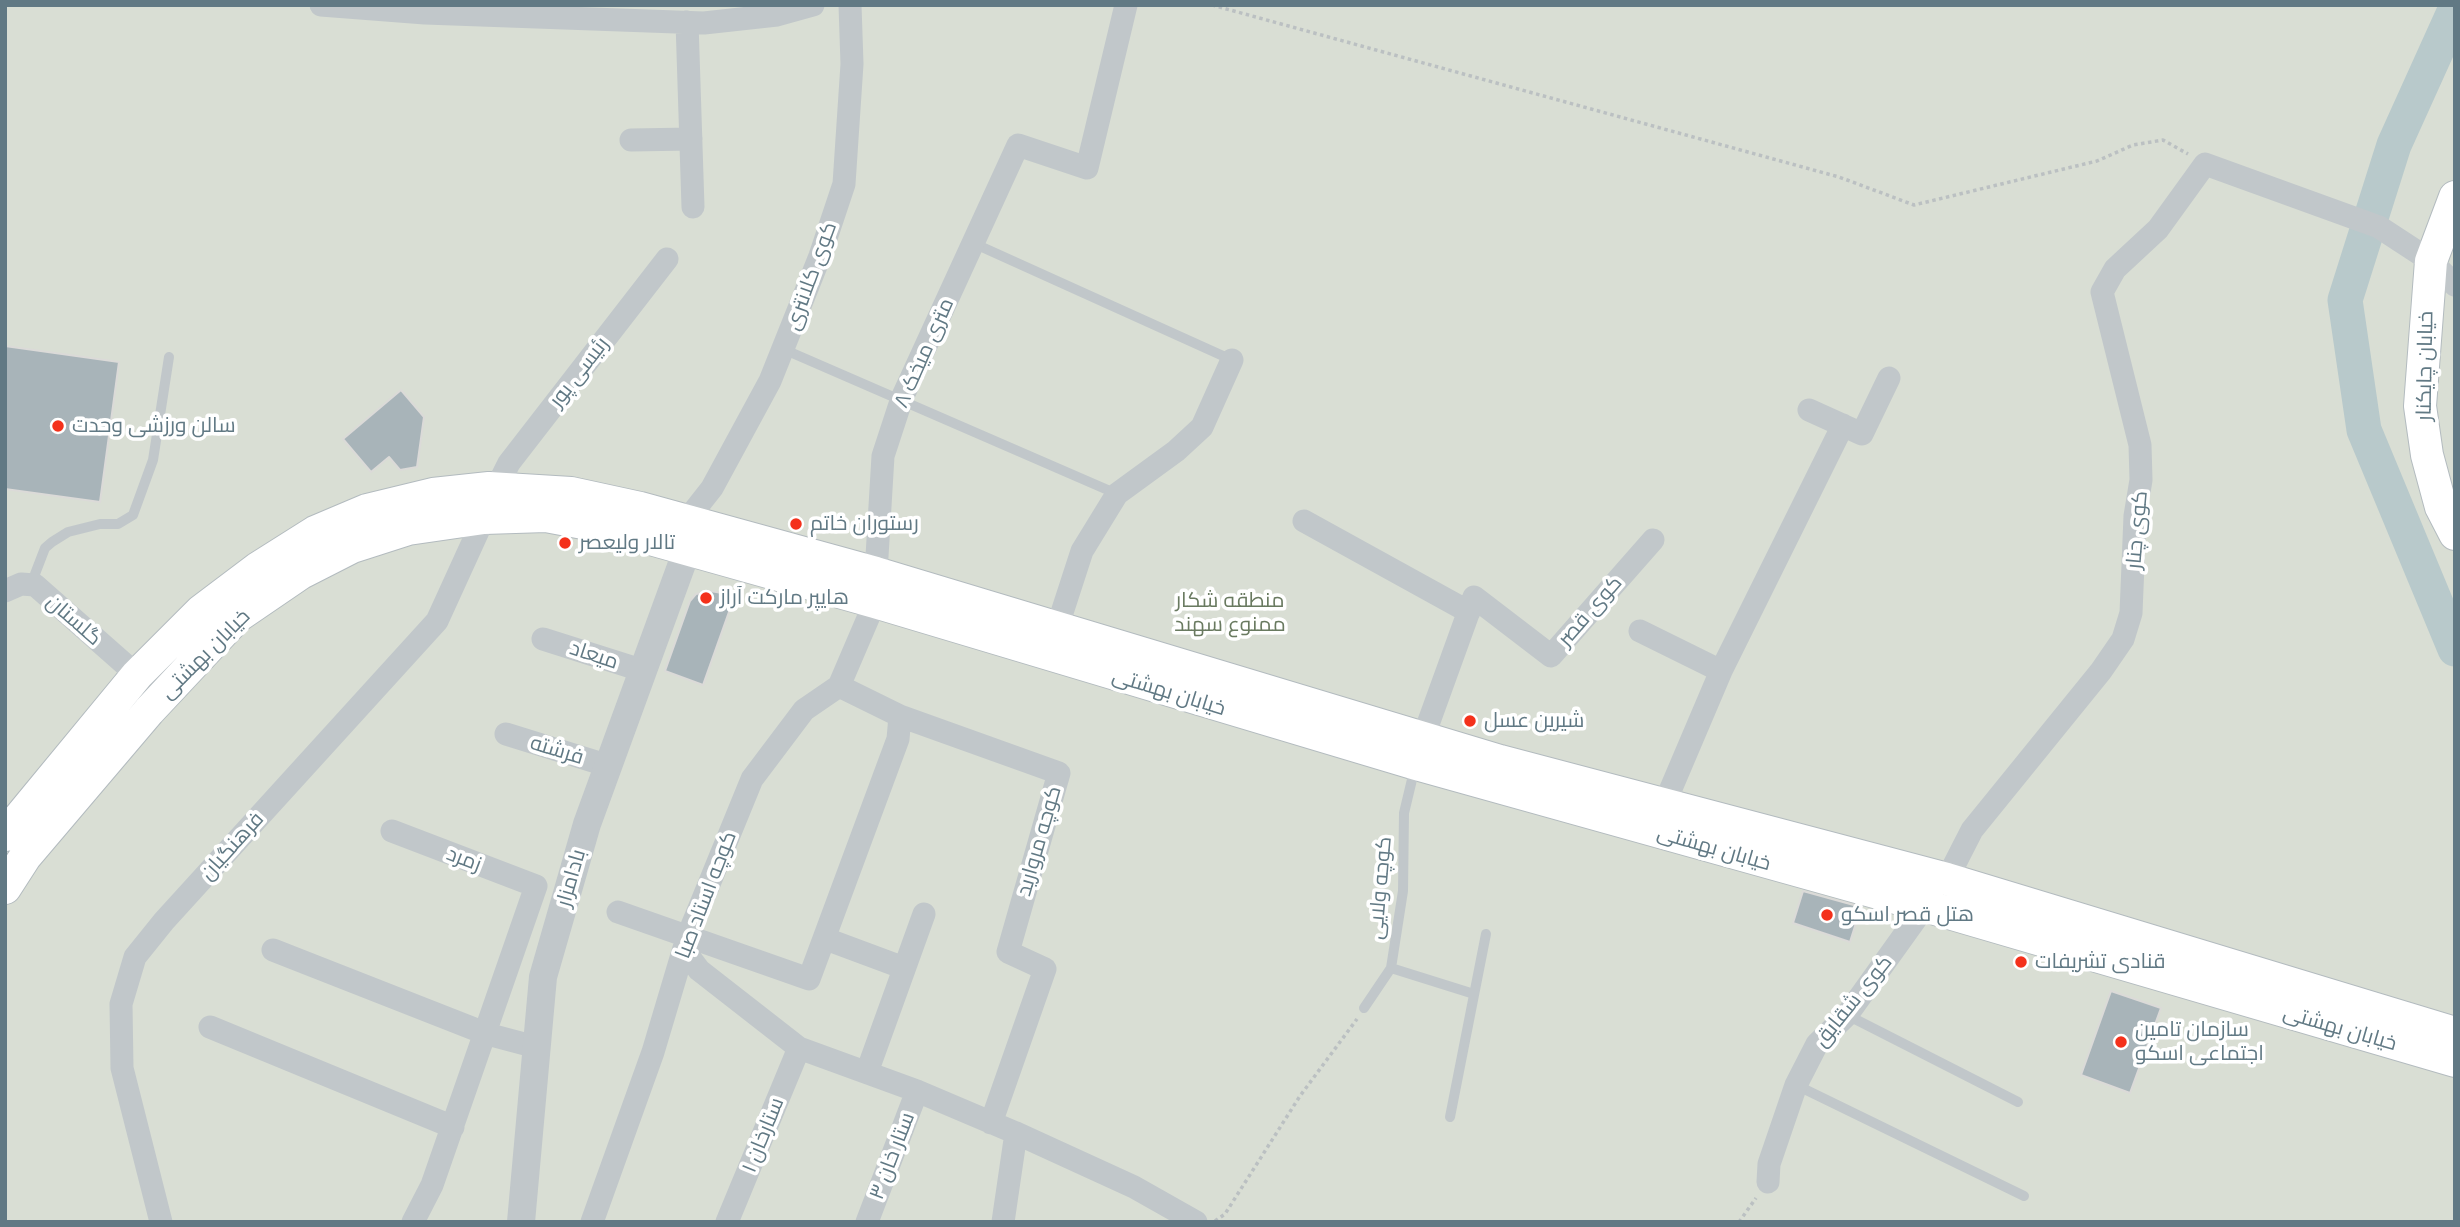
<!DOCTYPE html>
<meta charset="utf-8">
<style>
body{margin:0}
#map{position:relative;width:2460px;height:1227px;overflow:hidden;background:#f9f9f6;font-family:"Public Sans",sans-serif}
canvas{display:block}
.frame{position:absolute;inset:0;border:7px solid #617984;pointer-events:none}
</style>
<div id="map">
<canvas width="2460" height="1227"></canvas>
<div class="frame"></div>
</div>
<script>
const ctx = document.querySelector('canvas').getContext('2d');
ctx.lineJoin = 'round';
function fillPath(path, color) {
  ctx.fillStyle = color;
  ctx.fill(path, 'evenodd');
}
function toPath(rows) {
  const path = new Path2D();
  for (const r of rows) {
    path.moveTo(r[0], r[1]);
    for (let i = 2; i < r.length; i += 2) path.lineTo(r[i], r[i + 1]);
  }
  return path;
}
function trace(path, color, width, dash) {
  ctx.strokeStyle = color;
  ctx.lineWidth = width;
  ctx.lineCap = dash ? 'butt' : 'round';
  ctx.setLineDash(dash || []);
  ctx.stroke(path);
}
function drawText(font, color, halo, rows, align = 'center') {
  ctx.font = font + ' "Public Sans",Cairo,sans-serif';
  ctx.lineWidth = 7;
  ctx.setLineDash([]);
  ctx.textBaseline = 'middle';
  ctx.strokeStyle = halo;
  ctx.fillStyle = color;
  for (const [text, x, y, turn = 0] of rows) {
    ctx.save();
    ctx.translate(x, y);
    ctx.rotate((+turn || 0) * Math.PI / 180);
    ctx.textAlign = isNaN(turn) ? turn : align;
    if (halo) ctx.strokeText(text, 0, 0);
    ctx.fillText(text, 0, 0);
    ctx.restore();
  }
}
const green = toPath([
 [5,5,2455,5,2455,1222,5,1222]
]);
const river = toPath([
 [2455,10,2394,145,2345,300,2364,430,2455,649]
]);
const building = toPath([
 [5,346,119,362,100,502,5,489,5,346],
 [401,390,424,417,417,467,400,470,389,457,371,472,343,439,401,390],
 [710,591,735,595,703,685,665,671,690,601,696,594,710,591],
 [1803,891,1861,907,1850,942,1793,923,1803,891],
 [2111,991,2161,1008,2130,1093,2081,1075,2111,991]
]);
const path = toPath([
 [1212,5,1839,177,1914,205,2097,161,2133,145,2163,140,2188,154],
 [1215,1221,1225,1214,1300,1096,1357,1019],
 [1739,1222,1756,1198]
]);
const service = toPath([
 [973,243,1232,360],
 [783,349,1117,494],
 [35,585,35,574,45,548,52,542,68,532,100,524,118,524,133,515,153,460,169,357],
 [1391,968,1474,994],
 [1364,1008,1391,968,1403,891,1404,813,1415,767],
 [1847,1015,2018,1102],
 [1796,1085,2024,1196],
 [1450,1117,1486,934]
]);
const minor = toPath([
 [321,5,425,13,704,23,777,15,813,5],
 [687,22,693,207],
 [631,140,691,139],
 [1809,410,1862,434,1889,378],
 [496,489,509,463,667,259],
 [686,521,712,488,770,381,820,256,844,184,852,64,850,5],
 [1304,521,1469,612],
 [876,573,883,456,902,398,1018,145,1087,168,1126,5],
 [5,591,21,584,35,585,137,675],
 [1057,628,1082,551,1117,494,1176,451,1202,427,1232,360],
 [1640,631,1721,671],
 [543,639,644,671],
 [900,716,1059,773,1008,952,1045,969,991,1123],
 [506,734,609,766],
 [1423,738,1474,597,1551,656,1653,540],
 [1664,805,1721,671,1843,425],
 [392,831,536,886,432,1185,413,1222],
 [1947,879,1972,830,2101,671,2123,639,2131,613,2135,516,2141,480,2140,445,2102,292,2115,269,2158,229,2205,164,2379,227,2431,261,2455,285],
 [618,912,809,979,898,739,900,716,839,686],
 [826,939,904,968],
 [273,950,487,1034,536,1047],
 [684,950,699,970,799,1048,917,1091,1016,1133,1134,1187,1196,1222],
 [210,1027,453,1127],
 [867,1072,924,914],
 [1768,1182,1769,1164,1796,1085,1817,1044,1847,1015,1925,906],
 [161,1222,122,1068,121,1004,135,957,164,921,437,621,484,518],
 [592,1222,653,1052,687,938,752,779,804,710,839,686,875,602],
 [727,1222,799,1048],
 [867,1222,917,1091],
 [1003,1222,1016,1133]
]);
const tertiary = toPath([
 [521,1222,543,977,587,824,687,550]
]);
const secondary = toPath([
 [2455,197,2431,261,2420,406,2427,455,2441,507,2455,534],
 [5,835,137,675,201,611,258,568,315,532,367,510,433,494,489,488,571,493,640,508,876,573,1500,761,1947,879,2455,1033],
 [5,888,25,857,149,711,238,616,301,573,352,547,408,529,484,518,546,516,615,529,875,602,1416,764,1925,906,2455,1061]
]);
const markers = [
 [58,426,7,"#f4311b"],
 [796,524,7,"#f4311b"],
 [565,543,7,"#f4311b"],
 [706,598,7,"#f4311b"],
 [1470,721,7,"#f4311b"],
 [1827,915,7,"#f4311b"],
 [2021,962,7,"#f4311b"],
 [2121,1042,7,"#f4311b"]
];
const streetNames = [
 ["کوی کلانتری",811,276,-70],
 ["۸ متری میخک",924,353,-66],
 ["خیابان چایکنار",2425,366,-89],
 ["رئیسی پور",579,372,-52],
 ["کوی چنار",2137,530,-85],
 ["کوی قصر",1590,611,-49],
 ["گلستان",74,620,41],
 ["خیابان بهشتی",205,654,-45],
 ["میعاد",594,655,18],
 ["خیابان بهشتی",1169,692,17],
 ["فرشته",557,750,17],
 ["کوچه مروارید",1039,841,-74],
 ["فرهنگیان",232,846,-48],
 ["خیابان بهشتی",1714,848,16],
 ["زمرد",464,859,21],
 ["بادامزار",571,878,-74],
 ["کوچه ولایی",1380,888,-85],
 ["کوچه استاد صبا",706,895,-69],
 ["کوی شقایق",1853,1001,-51],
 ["خیابان بهشتی",2340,1028,16],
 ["ستارخان ۱",763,1135,-68],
 ["ستار خان ۳",892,1156,-69]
];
const poiNames = [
 ["سالن ورزشی وحدت",72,426],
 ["رستوران خاتم",810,524],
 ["تالار ولیعصر",579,543],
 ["هایپر مارکت آراز",720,598],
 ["شیرین عسل",1484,721],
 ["هتل قصر اسکو",1841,915],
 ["قنادی تشریفات",2035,962],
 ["سازمان تامین",2135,1030],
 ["اجتماعی اسکو",2135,1054]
];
const parkNames = [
 ["منطقه شکار",1230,601],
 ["ممنوع سهند",1230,625]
];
fillPath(green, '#d9ded4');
trace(river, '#b8c9cb', 35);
fillPath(building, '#a8b4b9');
trace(building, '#dbdad8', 2);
trace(secondary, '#b3bbbf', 34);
trace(path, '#bbc0c2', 3.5, [3.5, 3.5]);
trace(service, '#c1c7ca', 10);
trace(minor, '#c1c7ca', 23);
trace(tertiary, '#c1c7ca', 28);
trace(secondary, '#fff', 32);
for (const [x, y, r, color] of markers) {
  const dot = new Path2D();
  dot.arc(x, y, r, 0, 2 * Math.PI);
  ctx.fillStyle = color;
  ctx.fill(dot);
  trace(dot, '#fff', 2.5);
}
drawText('21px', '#617984', '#fff', streetNames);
drawText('21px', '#617984', '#fff', poiNames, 'left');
drawText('21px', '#697a60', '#fff', parkNames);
</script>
